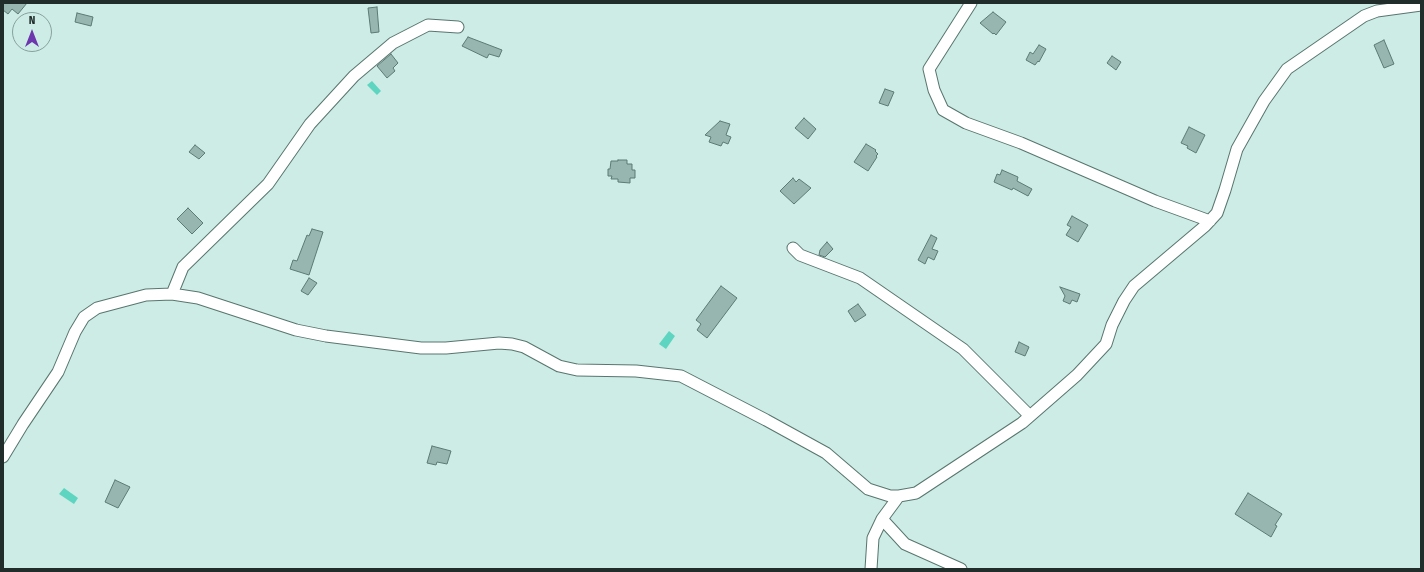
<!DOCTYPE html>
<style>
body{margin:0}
#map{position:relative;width:1424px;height:572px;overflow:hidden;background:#ccece5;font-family:"Fira Sans Condensed",sans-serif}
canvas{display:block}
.frame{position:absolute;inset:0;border:4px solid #212d2b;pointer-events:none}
.north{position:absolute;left:12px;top:12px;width:40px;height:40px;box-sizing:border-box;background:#ccece5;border:1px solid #88a09b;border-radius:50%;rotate:0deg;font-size:11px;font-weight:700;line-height:16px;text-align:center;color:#212d2b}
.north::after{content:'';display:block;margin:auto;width:14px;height:18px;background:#6d37ae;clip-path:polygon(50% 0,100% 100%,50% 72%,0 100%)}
</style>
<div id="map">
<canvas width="1424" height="572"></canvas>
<div class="frame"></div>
<div class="north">N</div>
</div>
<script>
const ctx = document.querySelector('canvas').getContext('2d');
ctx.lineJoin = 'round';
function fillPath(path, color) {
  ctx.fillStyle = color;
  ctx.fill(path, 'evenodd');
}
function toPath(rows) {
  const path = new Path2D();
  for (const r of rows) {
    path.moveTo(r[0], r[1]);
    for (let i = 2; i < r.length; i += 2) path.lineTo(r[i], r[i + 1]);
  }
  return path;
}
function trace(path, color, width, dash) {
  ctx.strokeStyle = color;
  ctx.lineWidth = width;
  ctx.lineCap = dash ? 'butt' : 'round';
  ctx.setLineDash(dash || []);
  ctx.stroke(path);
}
const water = toPath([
 [372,81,381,91,377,95,367,85],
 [669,331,675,336,666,349,659,344],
 [64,488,78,498,74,504,59,494]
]);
const building = toPath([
 [3,3,27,3,18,14,12,9,8,14,3,10,3,3],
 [377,7,379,32,371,33,368,8,377,7],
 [993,12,1006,22,996,35,994,33,993,34,980,23,993,12],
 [77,13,93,17,91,26,75,22,77,13],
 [468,37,502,50,499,57,489,54,487,58,462,46,468,37],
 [1384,40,1394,64,1384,68,1374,45,1384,40],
 [1039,45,1046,49,1039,62,1038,61,1035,65,1026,60,1030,52,1033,54,1039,45],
 [391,54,398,63,393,68,395,71,387,78,377,66,391,54],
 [1112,56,1121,62,1116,70,1107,63,1112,56],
 [885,89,894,92,888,106,879,103,885,89],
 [804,118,816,129,808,139,795,128,804,118],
 [720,121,730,124,726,135,731,137,728,144,723,142,721,146,709,142,711,137,705,135,720,121],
 [1189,127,1205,135,1196,153,1187,148,1188,146,1181,143,1189,127],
 [866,144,876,150,875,151,878,154,876,156,877,157,868,171,854,162,866,144],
 [195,145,205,153,199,159,189,152,195,145],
 [618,160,627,160,627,164,632,164,632,170,635,170,635,178,630,178,630,183,618,182,618,179,611,179,612,176,608,176,608,169,610,169,611,161,618,161,618,160],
 [1002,170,1018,177,1017,181,1032,189,1028,196,1013,188,1012,190,994,182,997,174,1000,175,1002,170],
 [793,178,796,182,799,179,811,188,794,204,780,191,793,178],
 [188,208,203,223,192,234,177,219,188,208],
 [1072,216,1088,225,1078,242,1066,235,1071,227,1067,225,1072,216],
 [312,229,323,232,309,275,290,269,293,260,297,261,307,235,309,236,312,229],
 [931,235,937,238,932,249,938,251,934,260,928,257,925,264,918,260,931,235],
 [827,242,833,249,825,257,819,255,820,250,827,242],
 [309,278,317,283,308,295,301,291,309,278],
 [721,286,737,298,707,338,697,330,701,324,696,320,721,286],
 [1060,287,1080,294,1077,302,1072,300,1070,304,1063,301,1065,296,1060,287],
 [858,304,866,315,855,322,848,311,858,304],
 [1019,342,1029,347,1025,356,1015,352,1019,342],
 [432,446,451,451,447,464,437,462,436,465,427,463,432,446],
 [115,480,130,487,118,508,105,502,115,480],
 [1248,493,1282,514,1275,525,1277,526,1271,537,1235,514,1248,493]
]);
const street = toPath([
 [971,3,929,69,934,90,943,110,966,123,1021,143,1155,201,1210,221],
 [793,248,800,255,860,278,963,349,1030,416],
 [172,294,183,267,268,184,310,124,354,76,393,43,428,25,458,27],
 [3,457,23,424,58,372,75,332,84,317,97,308,146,295,172,294,198,298,296,330,326,336,421,348,446,348,499,343,512,344,524,347,559,366,577,370,636,371,681,376,766,420,826,453,868,489,890,496,899,496,916,493,1022,423,1077,375,1106,344,1112,325,1124,301,1134,286,1205,226,1217,213,1225,190,1237,149,1264,101,1287,69,1364,16,1377,11,1421,5],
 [882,519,905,544,961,569],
 [871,569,873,538,882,519,899,496]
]);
fillPath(water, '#5ed5c0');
fillPath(building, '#97b6af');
trace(building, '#5d7a74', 1);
trace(street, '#58756e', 13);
trace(street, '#fff', 11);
</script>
